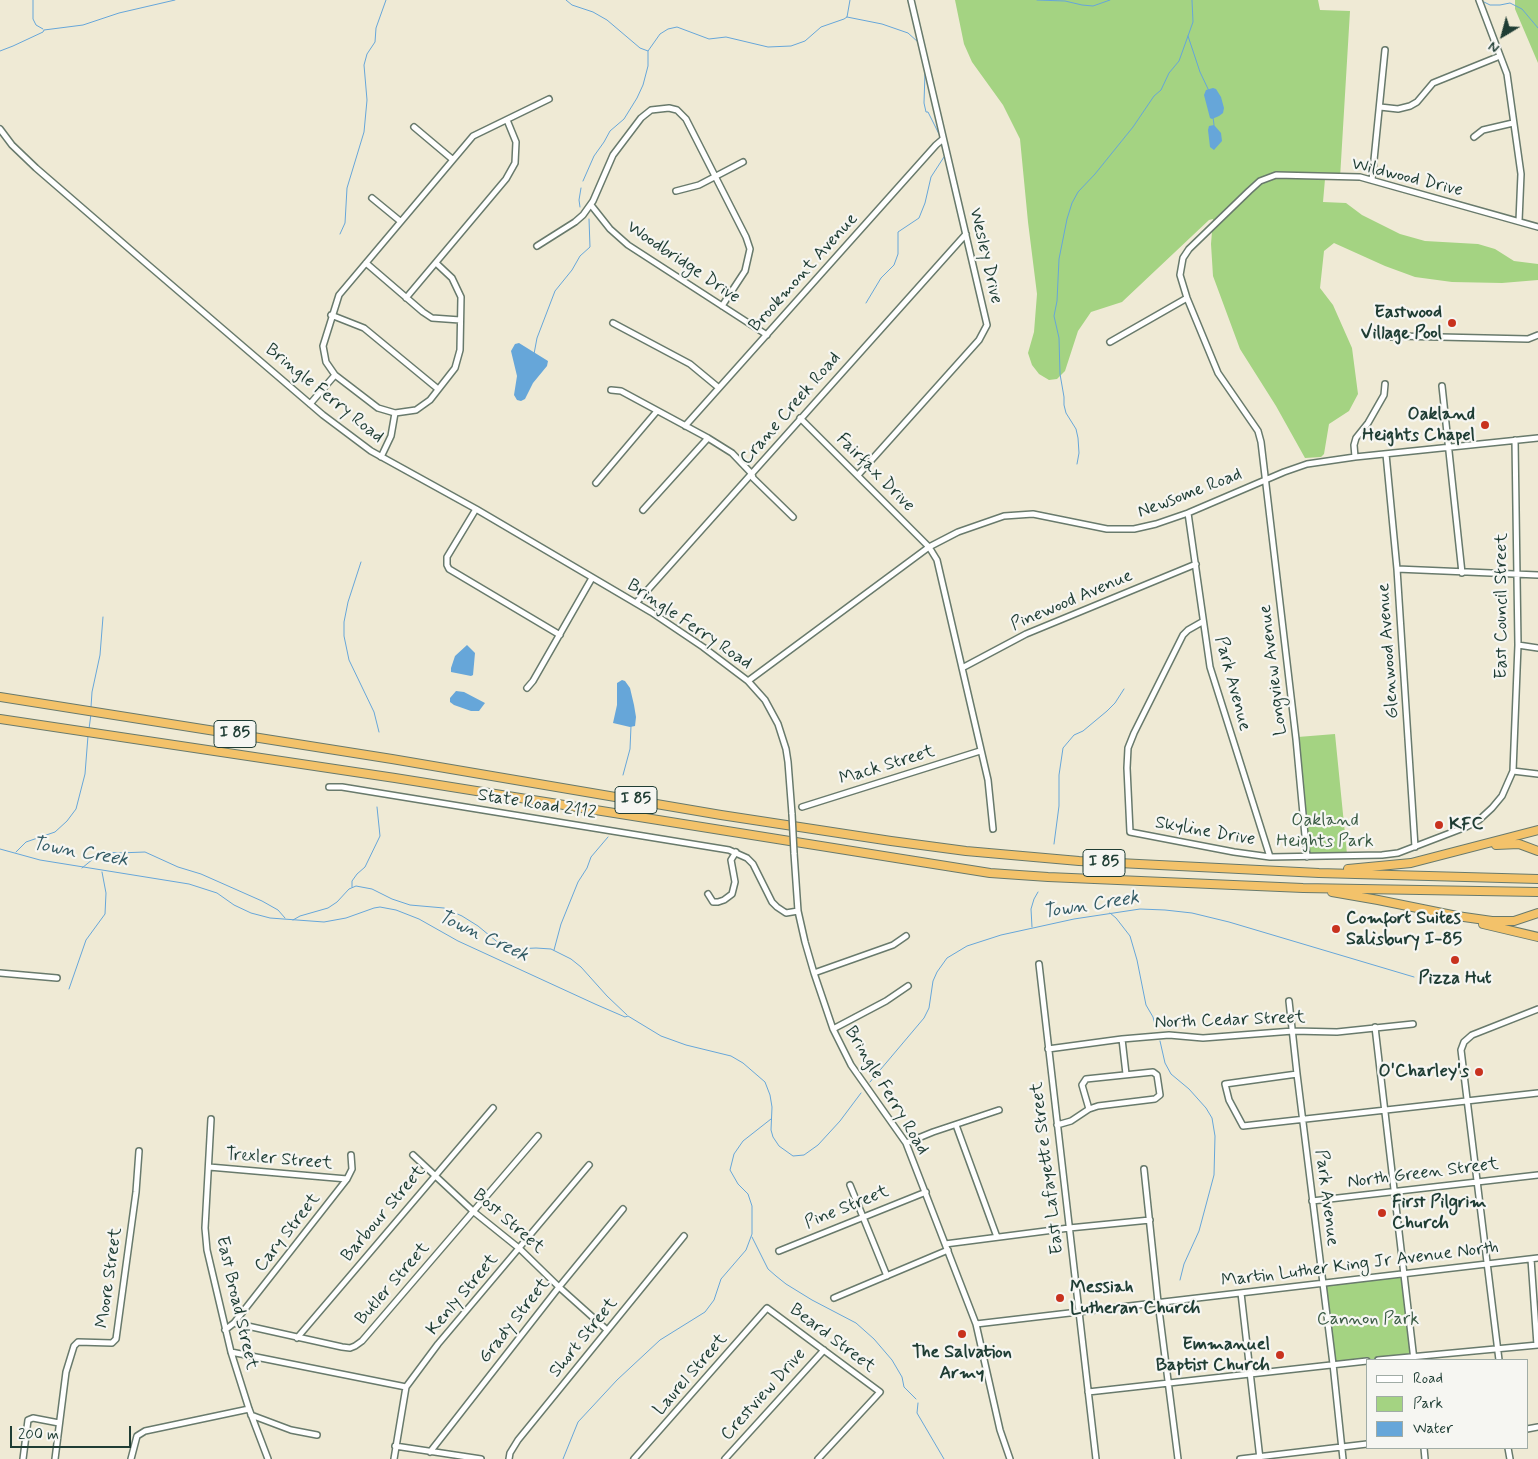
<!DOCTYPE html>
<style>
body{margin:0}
#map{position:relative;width:1538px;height:1459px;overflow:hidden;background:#efead5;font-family:Mynerve,sans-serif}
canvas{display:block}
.legend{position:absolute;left:1366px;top:1359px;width:162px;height:90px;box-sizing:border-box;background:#f6f6f2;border:1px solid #a0aca6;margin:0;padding:6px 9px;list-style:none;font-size:15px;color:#1f3d34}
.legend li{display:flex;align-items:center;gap:10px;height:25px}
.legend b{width:25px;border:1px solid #a0aca6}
.north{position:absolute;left:1478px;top:10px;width:50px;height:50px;-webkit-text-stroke:4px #f6f6f2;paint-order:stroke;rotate:217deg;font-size:14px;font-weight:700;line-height:20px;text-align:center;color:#1f3d34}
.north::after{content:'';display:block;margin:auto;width:18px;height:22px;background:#1f3d34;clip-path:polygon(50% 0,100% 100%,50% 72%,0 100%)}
.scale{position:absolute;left:10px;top:1426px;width:121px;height:22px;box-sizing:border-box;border:2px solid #1f3d34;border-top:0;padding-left:6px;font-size:15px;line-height:18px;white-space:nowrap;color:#1f3d34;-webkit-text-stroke:4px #f6f6f2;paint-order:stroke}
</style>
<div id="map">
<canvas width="1538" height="1459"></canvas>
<ul class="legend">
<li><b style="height:6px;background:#fff"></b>Road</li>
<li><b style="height:14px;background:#a4d382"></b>Park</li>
<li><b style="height:14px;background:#66a6d9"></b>Water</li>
</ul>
<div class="north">N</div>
<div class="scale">200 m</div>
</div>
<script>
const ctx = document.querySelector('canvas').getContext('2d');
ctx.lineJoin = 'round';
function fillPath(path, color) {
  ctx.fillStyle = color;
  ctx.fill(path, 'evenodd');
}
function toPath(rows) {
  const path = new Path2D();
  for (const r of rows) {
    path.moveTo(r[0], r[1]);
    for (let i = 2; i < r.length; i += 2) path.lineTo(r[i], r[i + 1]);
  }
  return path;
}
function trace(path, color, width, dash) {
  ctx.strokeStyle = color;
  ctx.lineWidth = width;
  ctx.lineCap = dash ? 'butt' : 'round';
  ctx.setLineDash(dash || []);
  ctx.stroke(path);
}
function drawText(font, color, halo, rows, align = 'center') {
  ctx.font = font + ' Mynerve,sans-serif';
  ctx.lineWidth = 4.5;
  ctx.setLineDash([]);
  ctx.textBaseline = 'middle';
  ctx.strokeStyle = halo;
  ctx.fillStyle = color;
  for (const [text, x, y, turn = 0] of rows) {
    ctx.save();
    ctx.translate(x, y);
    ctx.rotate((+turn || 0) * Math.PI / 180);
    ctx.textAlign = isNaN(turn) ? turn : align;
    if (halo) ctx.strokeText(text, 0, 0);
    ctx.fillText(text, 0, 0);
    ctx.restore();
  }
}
const green = toPath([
 [955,0,1318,0,1320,10,1350,11,1340,178,1325,179,1323,202,1346,203,1362,215,1400,234,1425,241,1478,244,1495,249,1514,261,1538,264,1538,280,1502,283,1452,282,1415,277,1385,266,1334,243,1324,251,1320,288,1333,305,1352,348,1358,394,1349,411,1329,424,1324,454,1321,457,1305,458,1276,406,1240,349,1213,276,1211,244,1213,219,1209,220,1122,302,1091,312,1078,331,1065,371,1057,379,1049,380,1039,374,1032,365,1028,353,1034,332,1037,294,1028,222,1020,139,1003,105,972,62,964,44],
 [1515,0,1538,0,1538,63,1515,9],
 [1335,734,1347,854,1308,854,1298,737],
 [1403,1275,1413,1357,1333,1364,1322,1284]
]);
const water = toPath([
 [1213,88,1216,89,1221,97,1224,108,1223,113,1219,116,1212,119,1210,118,1204,95,1206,90],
 [1214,125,1221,133,1222,141,1214,150,1210,147,1208,130,1209,126],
 [519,343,548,361,547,366,533,383,525,399,521,401,517,400,514,395,517,376,511,351,515,344],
 [467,645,475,653,473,675,471,676,451,672,451,668,455,656],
 [622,680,625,681,630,688,634,705,636,717,635,726,630,727,613,723,617,705,617,683],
 [456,691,464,692,485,703,479,711,471,711,454,705,450,702,450,698]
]);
const stream = toPath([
 [33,0,33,19,36,25,43,29],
 [566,0,572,5,593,12,607,20,640,48,648,51,660,34,668,29,677,27,709,39,726,37,768,47,791,46,805,41,821,27,844,19,847,17,850,0],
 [1037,0,1065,1,1082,5,1093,6,1110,0],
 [1484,2,1490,5,1500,5,1510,3,1522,9,1538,28],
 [847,17,882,24,908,33,918,42,925,72,924,103,926,112,928,112,939,134],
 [1188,36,1200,72,1209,91],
 [0,51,13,46,43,32,44,30,83,25,119,13,175,0],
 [1213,117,1214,125],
 [583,181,594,156,604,142,610,131,624,119,637,98,643,85,648,66,648,51],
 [580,207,579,200,581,188],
 [340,234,345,223,347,188,364,132,367,100,364,65,367,54,375,42,376,28,386,0],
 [866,303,881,278,894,265,898,254,898,232,919,218,925,203,931,177,944,157],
 [534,354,537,338,555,291,572,270,580,256,590,247,589,219],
 [1077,464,1079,453,1078,438,1076,429,1066,413,1064,405,1064,397,1060,374,1059,338,1054,316,1057,301,1059,259,1067,219,1072,203,1078,192,1095,174,1133,127,1154,96,1161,90,1169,73,1179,61,1193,22,1192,0],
 [361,562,348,602,344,622,344,636,349,660,374,712,379,732],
 [91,707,92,692,100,655,103,617],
 [89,729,91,714],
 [623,775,630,749,631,726],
 [1054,844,1059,806,1059,775,1063,748,1074,735,1083,731,1107,711,1115,703,1124,689],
 [0,849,40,860,189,884,217,893,234,905,251,913,270,918,324,922,346,918,374,908,380,907,396,910,419,919,458,941,595,1004,625,1017,628,1016,661,1036,686,1045,731,1056,743,1063,765,1082,770,1095,772,1107,771,1130,773,1137,779,1146,793,1156,804,1155,818,1145,840,1121,861,1093],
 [16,852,26,842,55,832,67,821,76,809,85,774,88,736],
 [82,868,98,855,106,852,118,853,145,852,178,867,201,874,262,901,278,910,285,918],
 [352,887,352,881,357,874,365,867,380,836,377,807],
 [1110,913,1116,918,1130,936,1137,960,1146,1005,1153,1017,1156,1029],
 [293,920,300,916,328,908,337,902,349,889,356,886,372,889,392,899,410,905,444,908,462,916,478,926,501,945,515,949,536,948,551,949,571,959,581,967,607,996,627,1015],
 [1032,927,1031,909,1034,899,1038,892],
 [554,950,561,924,578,882,587,868,591,857,608,837],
 [69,989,86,940,105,914,106,893,102,872],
 [1160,1041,1165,1063,1171,1074,1189,1089,1206,1108,1212,1118,1215,1136,1214,1175,1199,1231,1184,1264,1180,1280],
 [870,1082,924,1018,929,1008,933,981,937,972,947,958,967,946,1001,935,1074,919,1140,909,1165,910,1192,913,1229,922,1414,977],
 [752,1237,768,1269,776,1276,786,1284,812,1300,856,1323,874,1339,892,1360,902,1377,904,1387,916,1399],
 [918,1403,917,1413,944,1459],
 [563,1459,578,1422,617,1380,660,1340,705,1312,714,1300,721,1279,746,1250,752,1234,752,1206,748,1194,738,1184,730,1170,734,1154,743,1141,771,1119]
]);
const minor = toPath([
 [1479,0,1507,74,1521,174,1519,221],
 [1380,107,1398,109,1410,106,1417,102,1433,83,1500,56],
 [414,127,452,159],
 [0,129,12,145,36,168,147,264,323,415,371,451,476,509,651,612,703,647,748,681,765,700,778,724,786,749,788,762,792,814],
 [1474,137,1483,130,1513,123],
 [1372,180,1385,50],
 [676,191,699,185,743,162],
 [372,198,400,221],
 [591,205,610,229,628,245,767,335],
 [537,246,575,222,583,215,593,201,613,155,641,118,651,110,669,108,677,110,686,119,746,237,750,249,745,271,722,306],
 [366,263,423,312,432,318,460,320],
 [436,263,452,278,461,297,460,350,455,368,430,400,416,410,395,413,378,408,335,375,326,362,323,346,339,295,473,136,549,99],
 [406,298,506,179,515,163,516,142,507,120],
 [331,315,364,328,438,389],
 [613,323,690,364,719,388],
 [1391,337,1396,336,1528,339,1538,335],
 [1110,342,1187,298],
 [1442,386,1462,573],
 [611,390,621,391,708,438,732,453,752,474,753,478,793,517],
 [310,404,335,375],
 [800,418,929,547,937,560,988,780,993,829],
 [685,426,936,145,943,139],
 [1386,454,1397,569,1415,847],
 [381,457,391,436,395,413],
 [1355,457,1354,445,1356,438,1368,423,1384,395,1385,384],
 [858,475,979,340,987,325,911,0],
 [596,483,657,411],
 [476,509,447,557,447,565,449,569,560,635],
 [643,510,708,438],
 [1188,513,1210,667,1270,857],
 [1397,569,1538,575],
 [636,603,966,234],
 [1202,622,1188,630,1183,635,1134,733,1128,748,1127,768,1130,832,1234,852,1270,857,1382,855,1398,853,1466,827,1479,820,1492,808,1502,796,1513,771,1518,645,1515,440],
 [1518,645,1538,648],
 [962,668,1026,634,1196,564],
 [748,681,929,547,958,532,1004,516,1033,514,1107,529,1134,529,1156,524,1188,513,1284,472,1307,464,1355,457,1538,438],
 [527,688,533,681,592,578],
 [1513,771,1538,774],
 [329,787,342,787,729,850,747,858,753,864,772,902,777,907,786,913,798,911],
 [802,807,980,751],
 [794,853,798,911,805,942,814,973,833,1029,851,1065,906,1143,976,1324,1000,1430,1010,1459],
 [1307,857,1296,739,1261,442,1258,431,1218,373,1187,298,1180,275,1183,258,1189,249,1249,191,1260,181,1276,175,1360,177,1538,227],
 [708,894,713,902,718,902,724,900,732,894,735,882,731,860,736,852],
 [1039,964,1096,1459],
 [0,973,57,978],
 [814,973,893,945,906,936],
 [1289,1001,1297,1074,1333,1364,1343,1459],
 [1375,1027,1414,1360],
 [833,1029,886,1001,908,986],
 [1122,1039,1126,1074],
 [1048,1049,1122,1039,1169,1035,1203,1038,1293,1031,1337,1032,1413,1024],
 [1297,1074,1225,1084,1229,1100,1243,1126,1538,1093],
 [211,1119,205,1228,207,1250,231,1352,249,1409,268,1459],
 [956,1125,997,1237],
 [1057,1125,1071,1121,1089,1109,1098,1106,1155,1099,1160,1095,1157,1075,1153,1072,1086,1079,1082,1085,1089,1109],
 [906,1143,933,1132,999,1110],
 [413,1155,474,1212,520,1249,559,1287,607,1330],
 [209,1167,347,1179],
 [1144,1169,1158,1302,1178,1459],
 [850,1185,887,1276],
 [1312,1201,1538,1175],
 [945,1244,1069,1228,1150,1220],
 [779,1251,926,1192],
 [1531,1259,1537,1345],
 [1241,1293,1260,1459],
 [834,1298,948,1250],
 [234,1323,342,1347,350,1348,355,1346,362,1341,538,1136],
 [976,1324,1538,1258],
 [225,1330,234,1323,347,1179,352,1169,351,1155],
 [297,1338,493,1108],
 [231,1352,406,1387],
 [1378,1360,1538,1345],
 [1499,1360,1461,1050,1464,1042,1472,1035,1538,1009],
 [1088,1392,1367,1361],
 [251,1415,291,1430,317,1435],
 [1527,1429,1538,1427],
 [395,1446,481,1459],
 [1424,1448,1425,1459],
 [1508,1448,1510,1459],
 [430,1452,559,1287,623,1209],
 [23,1459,28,1420,33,1418,59,1423],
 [55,1459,66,1372,74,1346,78,1342,112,1343,116,1339,136,1192,139,1151],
 [131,1459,137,1436,145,1431,249,1409],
 [394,1459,406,1387,438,1344,589,1165],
 [509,1459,510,1453,518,1440,684,1236],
 [634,1459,767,1308,880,1392,818,1459],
 [725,1459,824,1350],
 [1240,1459,1367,1444]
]);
const highway = toPath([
 [0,697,392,759,721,815,891,841,966,851,1079,861,1319,873,1538,879],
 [0,719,395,778,990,873,1048,877,1303,888,1538,892],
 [1496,845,1519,844,1538,851],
 [1348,869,1411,863,1538,830],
 [1332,892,1378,900,1457,916,1492,921,1514,921,1538,913],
 [1483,924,1538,937]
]);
const minorBridge = toPath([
 [792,814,794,853]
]);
const markers = [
 [1452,323,5,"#c8321e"],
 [1485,425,5,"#c8321e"],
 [1439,825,5,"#c8321e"],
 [1336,929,5,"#c8321e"],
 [1455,960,5,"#c8321e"],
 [1479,1072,5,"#c8321e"],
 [1382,1213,5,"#c8321e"],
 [1060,1298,5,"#c8321e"],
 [962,1334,5,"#c8321e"],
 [1280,1355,5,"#c8321e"]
];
const shields = [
 [235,734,42],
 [636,800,42],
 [1104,863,42]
];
const shieldNames = [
 ["I 85",235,734],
 ["I 85",636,800],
 ["I 85",1104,863]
];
const streetNames = [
 ["Wildwood Drive",1407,178,14],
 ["Wesley Drive",985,256,77],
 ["Woodbridge Drive",683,263,34],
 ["Brookmont Avenue",804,273,-48],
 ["Bringle Ferry Road",324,394,39],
 ["Crane Creek Road",791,409,-49],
 ["Fairfax Drive",875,473,45],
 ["Newsome Road",1190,494,-21],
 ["Pinewood Avenue",1072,601,-23],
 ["East Council Street",1502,606,-90],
 ["Bringle Ferry Road",689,625,34],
 ["Glenwood Avenue",1389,651,-94],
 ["Longview Avenue",1274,670,-97],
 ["Park Avenue",1232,684,75],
 ["Mack Street",887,766,-17],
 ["State Road 2112",537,805,9],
 ["Skyline Drive",1205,832,10],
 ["North Cedar Street",1230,1021,-2],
 ["Bringle Ferry Road",886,1091,59],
 ["Trexler Street",279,1160,5],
 ["East Lafayette Street",1048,1168,-97],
 ["North Green Street",1423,1174,-7],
 ["Park Avenue",1326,1198,83],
 ["Pine Street",847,1208,-22],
 ["Barbour Street",384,1214,-50],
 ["Bost Street",508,1222,41],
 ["Cary Street",288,1233,-52],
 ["Martin Luther King Jr Avenue North",1360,1265,-7],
 ["Moore Street",110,1278,-82],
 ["Butler Street",393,1284,-49],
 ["Kenly Street",463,1295,-50],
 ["East Broad Street",236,1303,77],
 ["Grady Street",515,1321,-52],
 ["Short Street",584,1338,-51],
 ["Beard Street",832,1339,37],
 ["Laurel Street",691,1375,-49],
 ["Crestview Drive",764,1395,-48]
];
const poiNames = [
 ["Eastwood",1442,313],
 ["Village Pool",1442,334],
 ["Oakland",1475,415],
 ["Heights Chapel",1475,436],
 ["KFC",1449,825,"left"],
 ["Comfort Suites",1346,919,"left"],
 ["Salisbury I-85",1346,940,"left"],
 ["Pizza Hut",1455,979,"center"],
 ["O'Charley's",1469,1072],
 ["First Pilgrim",1392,1203,"left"],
 ["Church",1392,1224,"left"],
 ["Messiah",1070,1288,"left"],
 ["Lutheran Church",1070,1309,"left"],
 ["Emmanuel",1270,1345],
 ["Baptist Church",1270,1366],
 ["The Salvation",962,1353,"center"],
 ["Army",962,1374,"center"]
];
const parkNames = [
 ["Oakland",1325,821],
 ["Heights Park",1325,842],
 ["Cannon Park",1368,1320]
];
const waterNames = [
 ["Town Creek",80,853,10],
 ["Town Creek",1091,906,-9],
 ["Town Creek",483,937,25]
];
fillPath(green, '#a4d382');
fillPath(water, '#66a6d9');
trace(stream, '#66a6d9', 1);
trace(minor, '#687a6c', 8);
trace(highway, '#687a6c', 10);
trace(minor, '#fff', 5);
trace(highway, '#f3c26a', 8);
trace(minorBridge, '#687a6c', 8, []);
trace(minorBridge, '#fff', 5);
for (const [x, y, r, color] of markers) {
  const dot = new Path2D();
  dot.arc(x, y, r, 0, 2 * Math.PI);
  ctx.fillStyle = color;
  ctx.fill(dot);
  trace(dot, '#f6f6f2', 2);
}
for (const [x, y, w] of shields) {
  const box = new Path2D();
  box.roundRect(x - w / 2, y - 13.5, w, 27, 4);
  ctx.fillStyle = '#f6f6f2';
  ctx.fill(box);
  trace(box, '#1f3d34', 1);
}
drawText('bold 16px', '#1f3d34', null, shieldNames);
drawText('18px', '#1f3d34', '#f6f6f2', streetNames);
drawText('bold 18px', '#1f3d34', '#f6f6f2', poiNames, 'right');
drawText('18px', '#3a5b44', '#f6f6f2', parkNames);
drawText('italic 19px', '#345c66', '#f6f6f2', waterNames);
</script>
